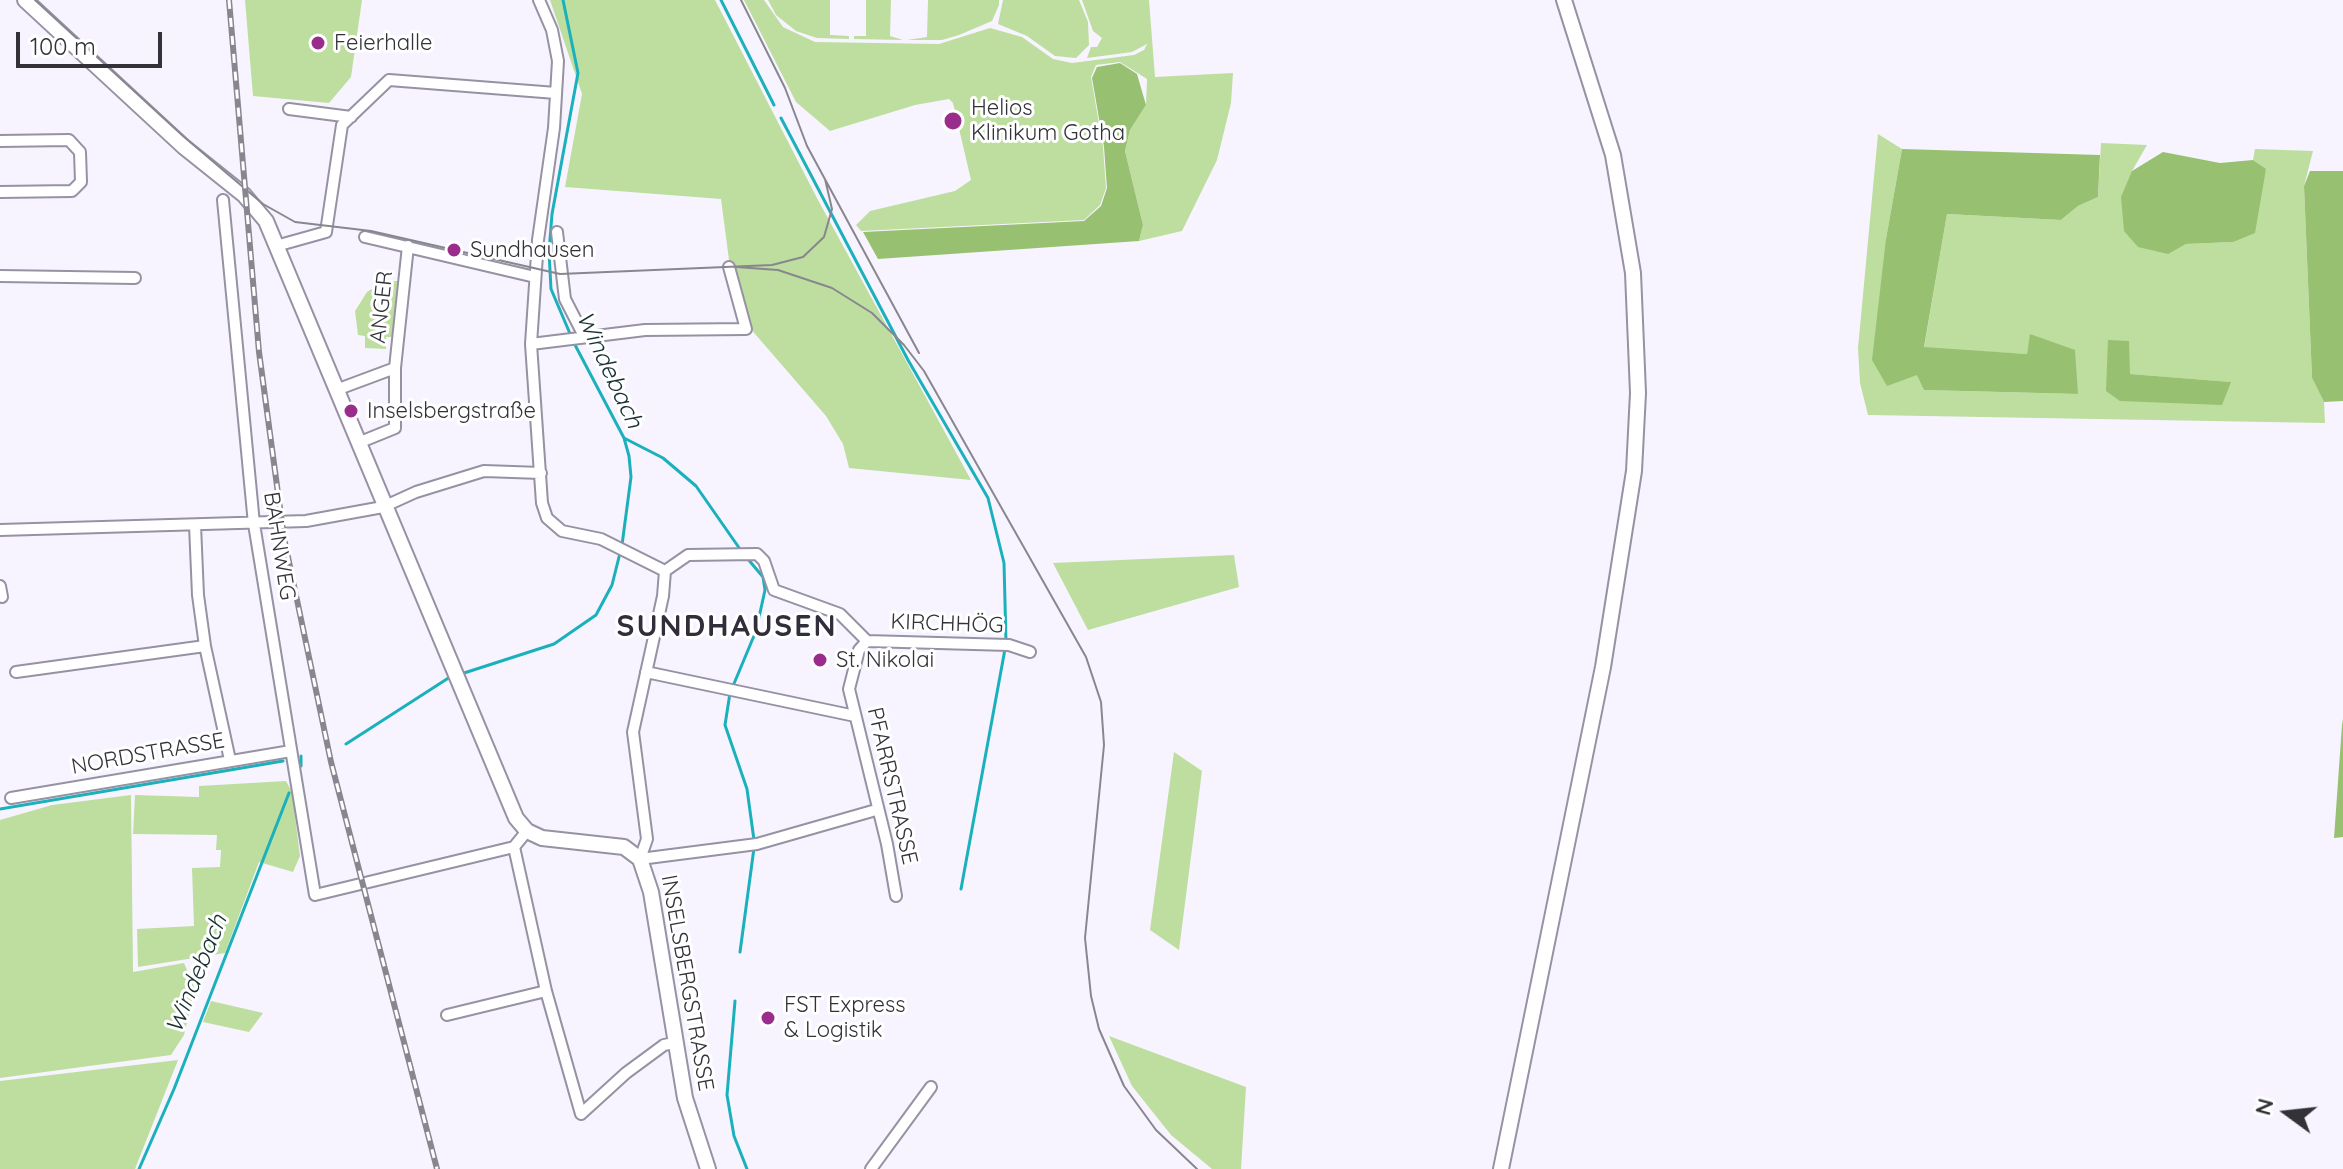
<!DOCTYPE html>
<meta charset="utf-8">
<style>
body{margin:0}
#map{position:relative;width:2343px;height:1169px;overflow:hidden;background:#f7f4ff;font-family:Quicksand,sans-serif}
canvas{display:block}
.north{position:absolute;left:2247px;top:1073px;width:80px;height:80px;-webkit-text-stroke:6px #fff;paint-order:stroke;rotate:285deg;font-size:22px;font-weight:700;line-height:32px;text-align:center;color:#333238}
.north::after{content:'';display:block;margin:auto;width:28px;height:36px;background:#333238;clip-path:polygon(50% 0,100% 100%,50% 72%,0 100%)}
.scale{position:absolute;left:16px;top:32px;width:146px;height:36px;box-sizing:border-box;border:4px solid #333238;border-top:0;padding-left:10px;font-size:24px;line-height:28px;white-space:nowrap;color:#333238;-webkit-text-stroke:6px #fff;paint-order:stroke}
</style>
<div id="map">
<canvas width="2343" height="1169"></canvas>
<div class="north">N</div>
<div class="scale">100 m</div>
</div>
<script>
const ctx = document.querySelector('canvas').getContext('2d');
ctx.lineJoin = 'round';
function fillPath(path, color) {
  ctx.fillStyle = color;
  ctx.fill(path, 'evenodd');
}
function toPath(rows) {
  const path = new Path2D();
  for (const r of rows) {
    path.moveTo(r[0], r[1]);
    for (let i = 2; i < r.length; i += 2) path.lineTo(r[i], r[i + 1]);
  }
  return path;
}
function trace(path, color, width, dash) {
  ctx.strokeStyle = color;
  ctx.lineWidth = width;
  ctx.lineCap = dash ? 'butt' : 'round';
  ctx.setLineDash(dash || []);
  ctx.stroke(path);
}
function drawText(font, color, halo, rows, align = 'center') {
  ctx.font = font + ' Quicksand,sans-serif';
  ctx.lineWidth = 6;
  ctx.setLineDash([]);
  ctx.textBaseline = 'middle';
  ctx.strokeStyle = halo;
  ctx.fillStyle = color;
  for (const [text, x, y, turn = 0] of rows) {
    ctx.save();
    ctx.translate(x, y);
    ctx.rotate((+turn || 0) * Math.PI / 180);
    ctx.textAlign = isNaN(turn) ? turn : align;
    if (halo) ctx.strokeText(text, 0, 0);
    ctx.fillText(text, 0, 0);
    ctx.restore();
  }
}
const green = toPath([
 [245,0,362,0,351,77,329,103,253,96],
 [550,0,715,0,818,200,971,480,849,468,843,444,826,416,749,327,729,260,721,199,565,187,582,94],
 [744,0,764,0,783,27,815,42,939,44,990,28,1022,37,1053,59,1072,63,1134,55,1144,50,1147,44,1132,52,1087,58,1091,47,1097,47,1102,38,1093,31,1082,0,1149,0,1155,77,1233,73,1231,103,1217,160,1182,231,1139,241,1143,225,1125,151,1130,130,1146,105,1147,79,1120,62,1096,65,1091,77,1103,147,1106,188,1100,205,1084,220,861,231,856,225,870,211,955,191,971,180,953,103,949,99,915,105,830,131,796,102],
 [768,0,830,0,830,35,849,36,849,39,817,38,796,31,776,15],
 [866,0,891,0,890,36,903,40,854,39,854,36,866,36],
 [928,0,999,0,999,5,992,21,959,35,942,40,907,40,927,37],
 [1003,0,1079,0,1088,22,1089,45,1076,58,1055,56,1027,36,998,24],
 [1878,134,1902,149,1886,239,1924,390,2078,394,2031,334,2027,354,1924,348,1947,214,2061,220,2078,206,2098,197,2101,143,2147,145,2132,171,2168,253,2186,244,2233,242,2266,170,2253,160,2255,149,2313,151,2304,186,2312,378,2324,402,2325,423,1868,415,1860,383,1858,348],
 [2129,341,2129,374,2230,382,2106,391],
 [384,281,401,281,396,327,393,337,386,337,386,349,365,348,365,336,358,335,355,311,367,292],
 [1234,555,1239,587,1088,630,1053,563],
 [1174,752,1202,771,1179,950,1150,930],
 [286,781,292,792,300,856,293,872,259,862,225,953,138,967,137,929,194,926,192,868,220,867,221,850,216,850,217,835,133,834,135,795,199,797,199,786],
 [131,795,133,972,184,963,195,989,184,1035,171,1055,0,1078,0,820,52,805],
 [211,1001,263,1013,249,1032,203,1022],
 [1109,1036,1246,1087,1241,1169,1212,1169,1171,1135,1132,1086],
 [178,1060,135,1169,0,1169,0,1081]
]);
const forest = toPath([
 [1120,63,1137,74,1146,105,1130,130,1125,151,1143,225,1139,241,878,259,863,232,1084,221,1101,206,1107,188,1104,147,1092,78,1097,67],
 [1902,149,2100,155,2098,197,2078,206,2061,220,1947,214,1924,347,2027,354,2030,334,2075,350,2078,394,1924,390,1917,375,1887,386,1872,360,1886,239],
 [2163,152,2220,163,2253,160,2266,169,2255,233,2233,242,2186,244,2168,254,2138,247,2124,231,2121,197,2132,171],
 [2310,171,2343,171,2343,401,2324,402,2312,378,2304,186],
 [2108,340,2129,341,2130,374,2231,382,2222,405,2120,401,2106,391],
 [2343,719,2343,837,2334,838,2342,725]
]);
const stream = toPath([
 [563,0,578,73,552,214,549,252,551,289,571,336],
 [721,0,774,105],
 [781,118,908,360,988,498,1004,563,1006,642],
 [574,343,624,438,629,456,631,477,622,545],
 [624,438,663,458,696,486,742,552],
 [461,674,554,644,596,615,612,585,620,553],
 [733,686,756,631,765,590,763,577,747,558],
 [730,693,725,725,747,789,754,840],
 [346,744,450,677],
 [301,756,301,766],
 [0,809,283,761],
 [961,889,1005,649],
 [740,952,754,848],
 [735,1001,727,1095,734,1136,747,1169],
 [139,1169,174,1089,289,793]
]);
const street = toPath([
 [539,0,552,30,558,61,554,128,538,240,531,344,542,503,547,518,562,531,601,539,665,571],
 [289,109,351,117],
 [0,141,69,140,80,152,81,182,72,191,0,192],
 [223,200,254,524,315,895,514,847,527,831],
 [557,232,565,299,584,336],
 [365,237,535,277],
 [276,246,326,232,342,125,389,80,556,93],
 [0,276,135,278],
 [531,344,645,330,746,329,729,267],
 [336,390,395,368],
 [358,443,395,428,395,368,408,246],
 [195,525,198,595,205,646,230,760],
 [0,530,306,521,383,507,416,492,484,471,541,473],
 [665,571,663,596,633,732,647,839,640,859,757,844,876,810],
 [665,571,688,555,757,554,764,561,774,590,840,614,867,641,1009,645,1030,652],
 [0,586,2,597],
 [867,641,859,650,849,689,887,844,896,896],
 [16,672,205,646],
 [646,672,855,716],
 [11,798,291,751],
 [514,847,546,991,581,1114,626,1073,664,1045,674,1043],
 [447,1015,546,991],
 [871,1169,931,1087]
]);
const secondary = toPath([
 [25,0,184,147,244,195,266,221,516,818,527,831,542,838,624,847,640,859,651,892,685,1098,708,1169],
 [1501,1169,1603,667,1634,471,1638,393,1633,273,1613,155,1564,0]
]);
const tram = toPath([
 [35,0,183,136,263,204,295,222,371,231,560,274,772,265,803,257,824,237,832,209,825,179],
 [741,0,785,88,807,146,919,353],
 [736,267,778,270,832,288,872,313,904,345,924,371,1086,657,1101,702,1104,745,1085,938,1091,996,1099,1029,1124,1086,1156,1130,1197,1169]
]);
const rail = toPath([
 [229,0,259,352,284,538,331,762,437,1169]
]);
const markers = [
 [318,43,8,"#9a2c8c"],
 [953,121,10,"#9a2c8c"],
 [454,250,8,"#9a2c8c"],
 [351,411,8,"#9a2c8c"],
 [820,660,8,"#9a2c8c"],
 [768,1018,8,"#9a2c8c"]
];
const poiNames = [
 ["Feierhalle",334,43],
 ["Helios",971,108],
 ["Klinikum Gotha",971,133],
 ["Sundhausen",470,250],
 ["Inselsbergstraße",367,411],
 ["St. Nikolai",836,660],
 ["FST Express",784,1005],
 ["& Logistik",784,1030]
];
const streetNames = [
 ["ANGER",382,307,-84],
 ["BAHNWEG",279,546,81],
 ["KIRCHHÖG",947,624,2],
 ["NORDSTRASSE",148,754,-10],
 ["PFARRSTRASSE",892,786,77],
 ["INSELSBERGSTRASSE",687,983,80]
];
const waterNames = [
 ["Windebach",609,370,65],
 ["Windebach",197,974,-68]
];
const districtNames = [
 ["SUNDHAUSEN",727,627]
];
fillPath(green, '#bdde9f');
fillPath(forest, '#98c071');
trace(stream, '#1bb1bc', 3);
trace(street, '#9692a3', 14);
trace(secondary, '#9692a3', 18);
trace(street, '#fff', 10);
trace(secondary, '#fff', 14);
trace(tram, '#88868e', 2);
trace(rail, '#88868e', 6);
trace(rail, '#fff', 3, [9]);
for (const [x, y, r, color] of markers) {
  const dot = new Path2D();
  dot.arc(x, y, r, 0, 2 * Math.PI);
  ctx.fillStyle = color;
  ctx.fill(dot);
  trace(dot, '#fff', 3);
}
drawText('22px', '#333238', '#fff', poiNames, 'left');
drawText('22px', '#333238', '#fff', streetNames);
drawText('italic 24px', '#193032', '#fff', waterNames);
ctx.letterSpacing = '2px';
drawText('bold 30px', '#312d3b', '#fff', districtNames);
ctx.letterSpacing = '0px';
</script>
